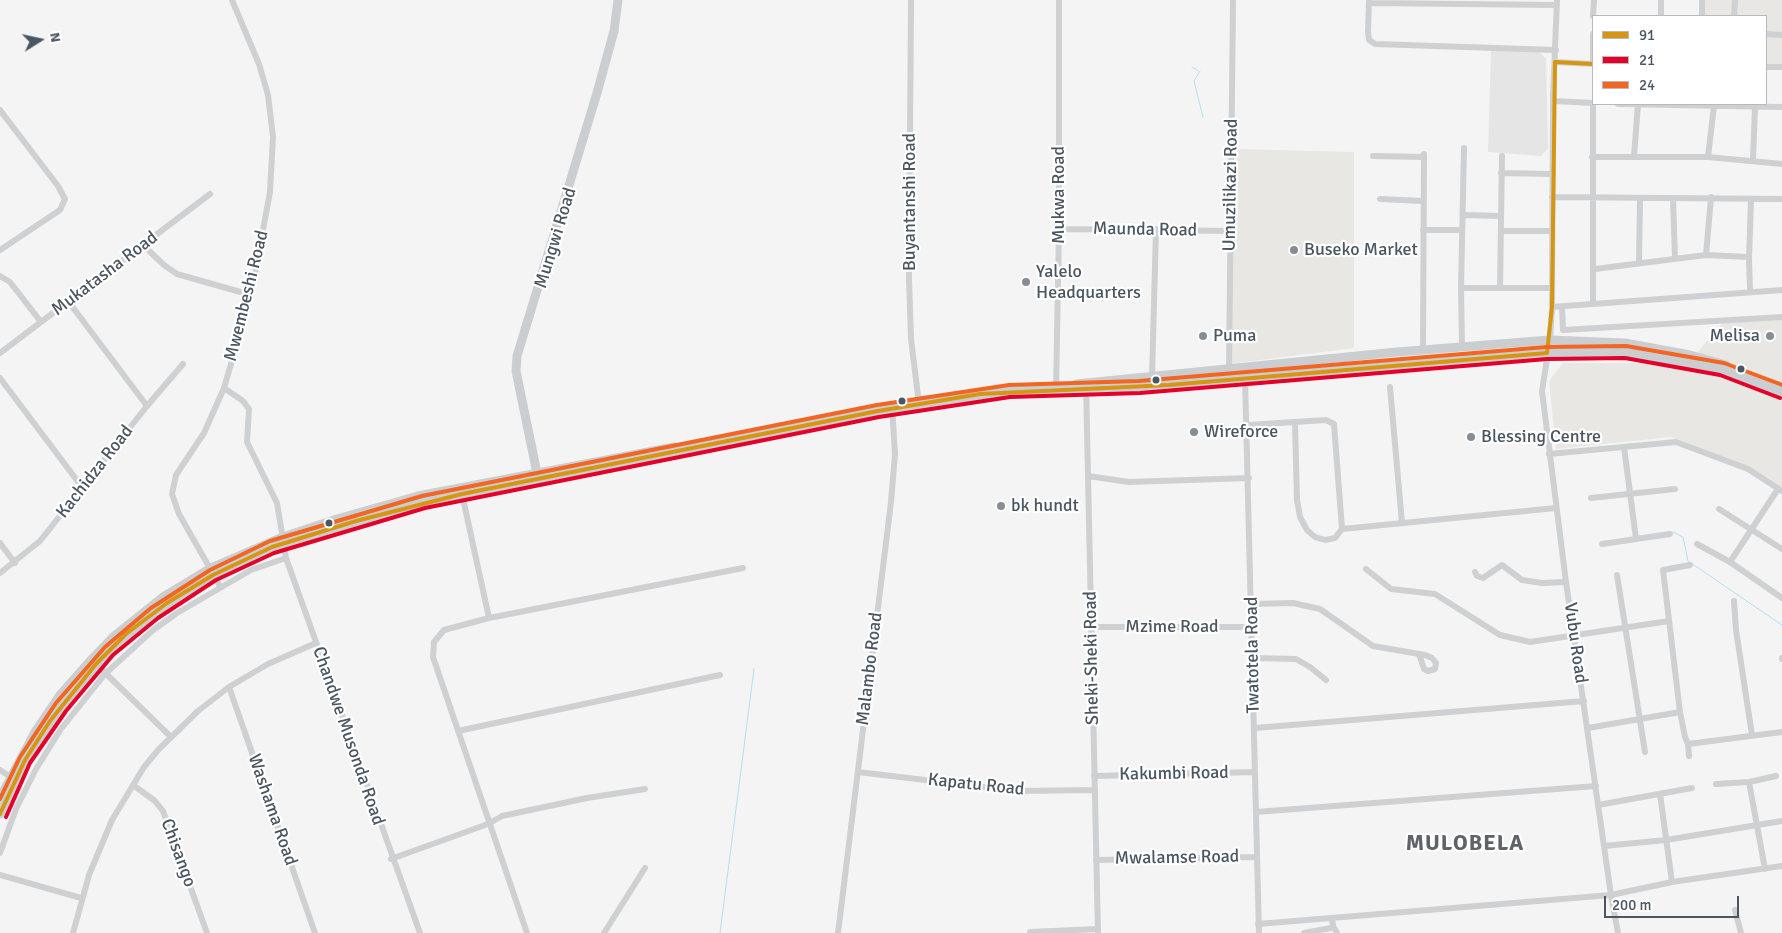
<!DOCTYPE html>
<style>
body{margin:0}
#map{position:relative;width:1782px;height:933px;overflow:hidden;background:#f4f4f4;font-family:Signika,sans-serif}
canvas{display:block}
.legend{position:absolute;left:1592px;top:15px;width:175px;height:90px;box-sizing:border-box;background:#fff;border:1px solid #b7bbc0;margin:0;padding:6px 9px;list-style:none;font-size:15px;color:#4a5661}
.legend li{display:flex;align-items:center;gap:10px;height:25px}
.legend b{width:25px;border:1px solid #b7bbc0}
.north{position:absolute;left:15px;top:15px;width:50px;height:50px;-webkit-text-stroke:4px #fff;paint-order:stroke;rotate:80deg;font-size:14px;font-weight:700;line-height:20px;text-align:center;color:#4a5661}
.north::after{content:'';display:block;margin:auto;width:18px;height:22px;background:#4a5661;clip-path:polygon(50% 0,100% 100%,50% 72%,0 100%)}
.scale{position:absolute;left:1604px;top:896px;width:135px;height:22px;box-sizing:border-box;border:2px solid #4a5661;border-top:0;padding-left:6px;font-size:15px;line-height:18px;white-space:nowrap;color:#4a5661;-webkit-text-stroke:4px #fff;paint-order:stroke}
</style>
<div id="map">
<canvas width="1782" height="933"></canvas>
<ul class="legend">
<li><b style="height:6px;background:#d49613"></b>91</li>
<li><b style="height:6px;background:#e4002b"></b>21</li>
<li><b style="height:6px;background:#f26522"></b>24</li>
</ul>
<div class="north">N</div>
<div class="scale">200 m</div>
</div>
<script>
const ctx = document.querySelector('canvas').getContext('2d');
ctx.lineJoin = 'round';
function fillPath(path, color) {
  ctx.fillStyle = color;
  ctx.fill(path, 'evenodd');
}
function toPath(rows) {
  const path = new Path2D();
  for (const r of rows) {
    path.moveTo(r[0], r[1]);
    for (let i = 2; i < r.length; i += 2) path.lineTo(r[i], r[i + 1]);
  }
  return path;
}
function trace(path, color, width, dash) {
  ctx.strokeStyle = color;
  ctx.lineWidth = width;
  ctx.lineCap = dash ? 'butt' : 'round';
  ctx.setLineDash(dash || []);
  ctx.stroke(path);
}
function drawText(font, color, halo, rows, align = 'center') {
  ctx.font = font + ' Signika,sans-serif';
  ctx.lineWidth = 4.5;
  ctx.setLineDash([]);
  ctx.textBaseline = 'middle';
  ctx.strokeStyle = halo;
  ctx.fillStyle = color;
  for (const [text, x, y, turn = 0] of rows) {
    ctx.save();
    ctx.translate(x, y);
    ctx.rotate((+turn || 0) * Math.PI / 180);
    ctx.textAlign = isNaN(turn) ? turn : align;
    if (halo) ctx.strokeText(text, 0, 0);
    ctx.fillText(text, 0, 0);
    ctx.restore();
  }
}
const commercial = toPath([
 [1702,0,1782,0,1782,68,1766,67,1766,16,1702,16],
 [1237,149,1354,152,1354,348,1229,364],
 [1782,318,1782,488,1748,467,1671,437,1556,449,1549,381,1563,363,1635,363,1685,367,1723,322]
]);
const education = toPath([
 [1491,49,1539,51,1546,59,1548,148,1541,156,1488,152]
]);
const stream = toPath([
 [1192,67,1198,71],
 [1200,71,1194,81,1203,117],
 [1673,532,1683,537,1688,561,1782,625],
 [720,933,754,669]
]);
const minor = toPath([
 [911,0,909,279,911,339,919,404],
 [1369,0,1368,32,1369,40,1375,44,1556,50],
 [1557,0,1553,97,1552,307,1550,340,1542,391,1566,582,1611,895,1618,933],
 [1661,0,1661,16],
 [1702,0,1702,16],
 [1369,3,1557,5],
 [1593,16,1594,0],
 [1734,16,1735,0],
 [1766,34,1782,35],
 [1555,62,1593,64],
 [1593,64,1593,34],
 [1766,67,1782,67],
 [1553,101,1593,103],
 [1593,103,1593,303],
 [1618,104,1782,107],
 [0,110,58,186,65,199,60,210,0,250],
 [1373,156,1424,157],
 [1592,157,1708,157,1782,164],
 [1634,157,1638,104],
 [1708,157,1714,106],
 [1753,159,1755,108],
 [1501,173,1553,174],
 [1552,197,1782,199],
 [1673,198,1675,258],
 [1380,199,1423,201],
 [1463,215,1501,216],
 [1059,229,1231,231],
 [1423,230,1462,230],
 [1501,231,1552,231],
 [144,246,164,265,177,274,251,295],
 [1706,255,1711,197],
 [1639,263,1640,199],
 [1595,269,1706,255,1749,257],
 [0,276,10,282,41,322],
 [1500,287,1502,156],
 [1461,288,1552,288],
 [1750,291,1749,259,1751,199],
 [68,301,147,406],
 [1562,306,1563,330,1782,317],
 [1552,307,1782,290],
 [1462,347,1461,288,1464,148],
 [1423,350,1424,154],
 [0,353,210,194],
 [1229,370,1233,0],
 [0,378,82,487],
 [1152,378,1156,229],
 [1245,378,1259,933],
 [1086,384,1098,933],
 [1390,387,1402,523],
 [224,388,243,401,249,409,247,442,277,503,286,558,420,933],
 [1056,391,1059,229,1059,0],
 [1248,425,1326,420,1334,424,1342,529,1335,538,1325,540,1315,537,1307,530,1300,517,1297,500,1295,423],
 [1624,447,1636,539],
 [1549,454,1676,442,1748,469,1782,491],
 [1088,476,1129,482,1249,478],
 [462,494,489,618,743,568],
 [1591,498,1675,489],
 [1719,509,1782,549],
 [1342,529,1556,508],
 [0,543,15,563],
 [1602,544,1670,534],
 [1697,544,1730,562,1782,598],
 [1730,562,1778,489],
 [1366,569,1391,589,1435,594,1500,635,1530,642,1669,621],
 [1475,572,1477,576,1483,578,1502,565,1522,580,1542,583,1566,582],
 [0,573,40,541,147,406,183,364],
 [1617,575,1645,752],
 [220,586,179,514,172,494,176,475,204,433,224,388,251,295,270,192,273,137,268,95,259,64,232,0],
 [1734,601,1736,630,1752,735],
 [1252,604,1293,603,1320,609,1373,646,1425,655,1432,658,1436,663,1435,669,1428,671,1424,669,1419,654],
 [489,618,444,630,434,642,433,657,527,933],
 [1091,627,1253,627],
 [1254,658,1296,659,1310,667,1326,680],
 [1782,658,1782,659],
 [96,664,170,736],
 [229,687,315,933],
 [1255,728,1584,701],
 [1588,728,1680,712],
 [458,731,720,675],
 [1688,744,1782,732],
 [1689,756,1688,744,1685,737,1680,712,1663,570,1690,565],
 [0,770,14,779],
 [858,772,1017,791,1095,790],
 [1094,776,1255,772],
 [1749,782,1765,869],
 [1716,784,1749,782,1776,776],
 [133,785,155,801,163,811,207,933],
 [1660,794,1672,882],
 [1598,805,1692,788],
 [1256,812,1596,786],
 [1604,846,1666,840,1782,821],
 [0,853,16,809,36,769,61,729,105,674,152,631,177,613,251,570,286,558],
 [391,859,488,824,502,816,587,798,645,789],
 [1096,860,1257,857],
 [0,875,81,898],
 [1735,910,1741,933],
 [1258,924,1611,895,1672,882,1782,866],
 [1333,926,1337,933],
 [1030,932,1098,929],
 [73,933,89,875,112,820,144,767,159,749,198,711,229,687,268,664,316,643],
 [604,933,645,868],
 [838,933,891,502,895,454,892,405],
 [1304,933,1331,928,1333,926,1332,919]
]);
const major = toPath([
 [1076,384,1397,352,1550,340,1625,343,1690,355,1726,365],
 [538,478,516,371,517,356,597,93,614,31,618,0],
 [0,798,35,732,60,695,91,660,113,637,163,597,209,569,283,537,337,519,418,496,674,447],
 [0,814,25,760,61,707,109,651,154,613,213,575,272,547,423,502,878,411,1009,391,1139,387,1547,353,1626,352,1722,369,1782,392]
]);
const bus1 = toPath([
 [1555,62,1593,64],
 [0,814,25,760,50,721,96,664,126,634,167,603,213,575,272,547,356,521,462,494,878,411,980,394,1169,385,1547,353,1552,307,1555,62]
]);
const bus2 = toPath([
 [6,817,30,763,66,711,113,655,158,618,216,580,274,553,425,508,879,417,1010,397,1140,393,1547,359,1625,358,1720,375,1780,398]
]);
const bus3 = toPath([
 [0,799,20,757,56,703,105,647,151,608,210,570,270,541,422,496,877,405,1009,385,1139,381,1546,347,1626,346,1724,363,1782,385]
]);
const markers = [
 [1294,250,5,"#868d94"],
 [1026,282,5,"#868d94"],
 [1203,336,5,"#868d94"],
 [1770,336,5,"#868d94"],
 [1741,369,4.5,"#4a5661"],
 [1156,380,4.5,"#4a5661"],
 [902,401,4.5,"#4a5661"],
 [1194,432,5,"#868d94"],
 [1471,437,5,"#868d94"],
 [1001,506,5,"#868d94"],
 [329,523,4.5,"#4a5661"]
];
const streetNames = [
 ["Umuzilikazi Road",1231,185,-89],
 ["Mukwa Road",1059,195,-90],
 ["Buyantanshi Road",910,202,-90],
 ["Maunda Road",1145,230,1],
 ["Mungwi Road",556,238,-73],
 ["Mukatasha Road",105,274,-37],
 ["Mwembeshi Road",247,296,-76],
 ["Kachidza Road",95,472,-52],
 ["Mzime Road",1172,627],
 ["Vubu Road",1575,643,82],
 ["Twatotela Road",1253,655,-91],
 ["Sheki-Sheki Road",1092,658,-91],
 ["Malambo Road",870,669,-83],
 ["Chandwe Musonda Road",348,736,71],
 ["Kakumbi Road",1174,774,-1],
 ["Kapatu Road",976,785,6],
 ["Washama Road",272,810,71],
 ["Chisango",178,853,70],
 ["Mwalamse Road",1177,858,-1]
];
const poiNames = [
 ["Buseko Market",1304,250],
 ["Yalelo",1036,272],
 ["Headquarters",1036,293],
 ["Puma",1213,336],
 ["Melisa",1760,336,"right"],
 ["Wireforce",1204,432],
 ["Blessing Centre",1481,437],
 ["bk hundt",1011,506]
];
const districtNames = [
 ["MULOBELA",1465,844]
];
fillPath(commercial, '#e8e7e3');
fillPath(education, '#e6e5e6');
trace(stream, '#aee2f0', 1);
trace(minor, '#ced0d2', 6);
trace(major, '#caced1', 9);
trace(bus1, '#d49613', 4);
trace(bus2, '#e4002b', 4);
trace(bus3, '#f26522', 4);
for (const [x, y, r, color] of markers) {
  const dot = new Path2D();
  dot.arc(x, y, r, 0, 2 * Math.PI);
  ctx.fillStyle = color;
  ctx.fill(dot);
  trace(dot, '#fff', 2);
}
drawText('18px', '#4a5661', '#fff', streetNames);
drawText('18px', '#4a5661', '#fff', poiNames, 'left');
ctx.letterSpacing = '1px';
drawText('bold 22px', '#5f6368', '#fff', districtNames);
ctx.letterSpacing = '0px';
</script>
